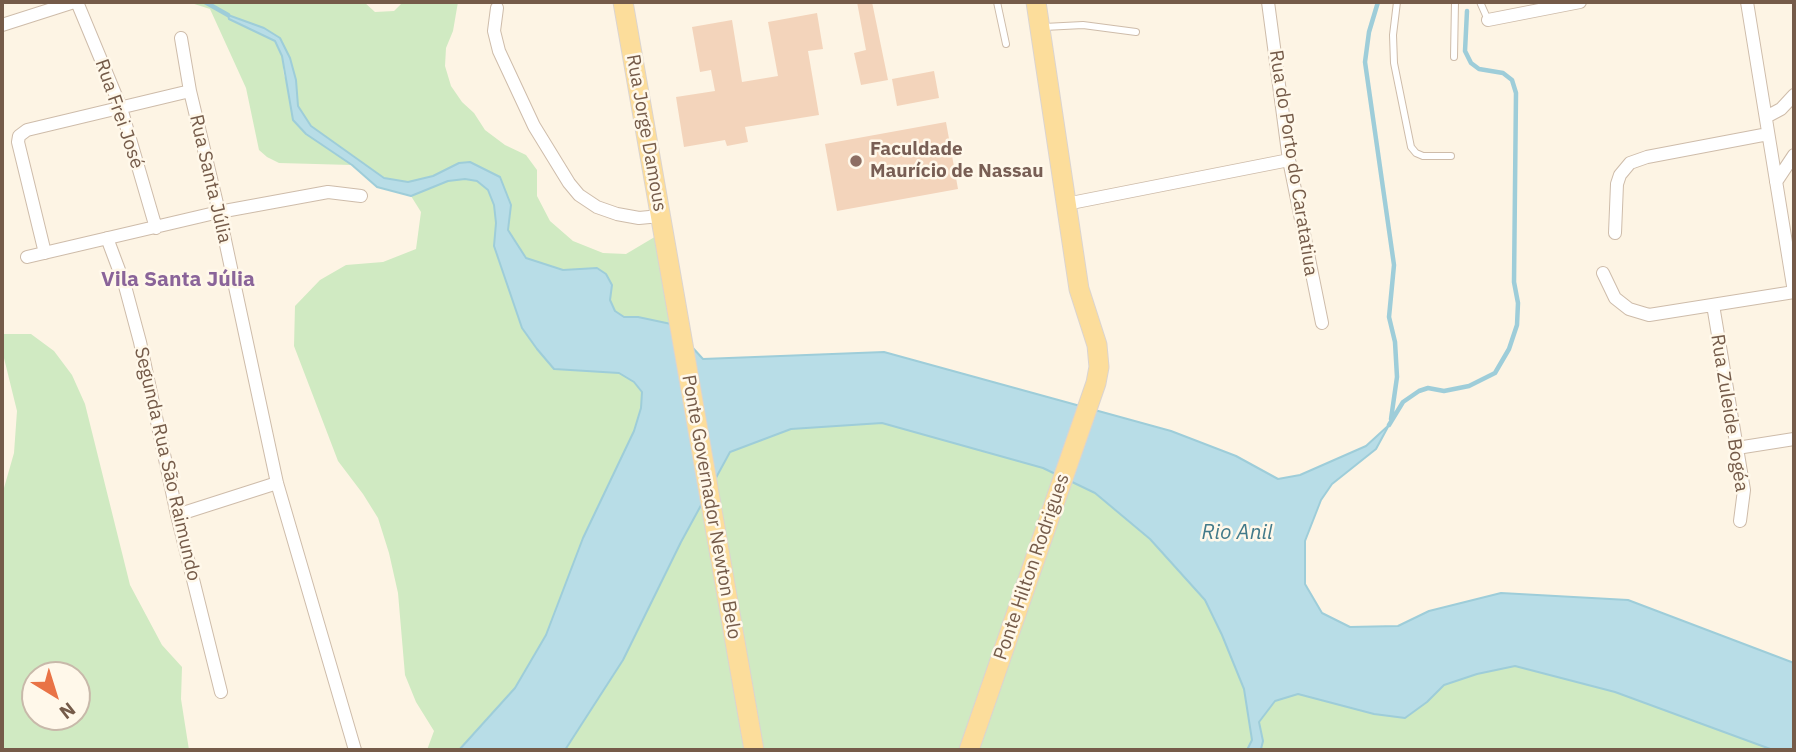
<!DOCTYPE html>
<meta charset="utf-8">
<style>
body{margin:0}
#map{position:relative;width:1796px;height:752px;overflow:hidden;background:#fdf4e4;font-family:"IBM Plex Sans",sans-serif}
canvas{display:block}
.frame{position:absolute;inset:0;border:4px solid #755b49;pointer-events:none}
.north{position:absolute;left:21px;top:661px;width:70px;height:70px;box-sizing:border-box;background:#fff8ea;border:2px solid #c8b9aa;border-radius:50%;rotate:142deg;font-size:19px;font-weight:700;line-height:28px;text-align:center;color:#755b49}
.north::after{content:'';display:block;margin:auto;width:24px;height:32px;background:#e97346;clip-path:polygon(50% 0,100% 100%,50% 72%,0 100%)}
</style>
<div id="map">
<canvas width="1796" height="752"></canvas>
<div class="frame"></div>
<div class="north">N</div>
</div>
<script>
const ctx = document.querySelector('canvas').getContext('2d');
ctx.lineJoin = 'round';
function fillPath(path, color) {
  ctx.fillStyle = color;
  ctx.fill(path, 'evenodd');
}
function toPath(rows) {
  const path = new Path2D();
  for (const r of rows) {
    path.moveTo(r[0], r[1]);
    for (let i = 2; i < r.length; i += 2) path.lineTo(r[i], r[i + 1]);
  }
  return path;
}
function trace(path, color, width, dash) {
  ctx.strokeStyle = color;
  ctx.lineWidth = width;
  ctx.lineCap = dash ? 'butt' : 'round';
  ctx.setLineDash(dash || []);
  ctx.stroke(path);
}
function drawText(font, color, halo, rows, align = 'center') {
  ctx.font = font + ' "IBM Plex Sans",sans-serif';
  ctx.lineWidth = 5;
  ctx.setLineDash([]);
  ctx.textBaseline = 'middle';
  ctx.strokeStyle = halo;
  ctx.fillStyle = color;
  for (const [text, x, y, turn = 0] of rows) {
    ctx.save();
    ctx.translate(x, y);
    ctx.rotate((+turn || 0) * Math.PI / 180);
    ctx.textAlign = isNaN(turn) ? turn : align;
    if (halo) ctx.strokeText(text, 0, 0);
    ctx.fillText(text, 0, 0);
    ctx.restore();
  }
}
const green = toPath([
 [188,2,364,2,375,12,394,11,403,2,458,2,453,31,446,48,445,66,451,86,462,102,474,113,485,130,505,145,526,155,537,170,537,196,550,221,573,241,603,253,626,254,658,235,671,324,638,317,624,317,615,311,610,300,612,285,598,268,563,270,526,258,508,230,511,205,459,163,433,176,408,182,384,178,311,126,298,107,296,80,290,58,280,38,257,32,275,41,282,56,284,75,306,134,352,165,279,163,267,157,259,150,246,88,210,9],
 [465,179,477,181,488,190,494,205,496,223,494,246,522,328,537,349,554,369,619,373,634,382,642,392,641,408,634,432,583,538,546,635,515,688,459,750,427,750,434,731,416,702,405,675,398,593,389,553,378,518,363,494,338,461,294,346,295,306,320,280,346,265,383,262,416,249,421,212,411,196,448,181],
 [2,334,31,334,54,351,72,375,85,404,130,585,162,645,182,667,181,699,189,750,2,750,2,495,14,453,17,411,3,354],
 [77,675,77,717,35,717,35,675],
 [882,423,1043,468,1095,493,1150,539,1205,600,1222,635,1244,689,1252,740,1247,750,565,750,623,660,681,542,730,452,791,429],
 [1515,666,1615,692,1773,750,1260,750,1259,722,1275,701,1298,694,1374,714,1405,718,1427,702,1444,685,1477,674]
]);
const water = toPath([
 [228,15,264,28,280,38,290,58,296,80,298,106,311,126,384,178,408,182,433,176,459,163,470,162,500,177,511,205,508,230,526,258,563,270,597,268,606,274,612,285,610,300,615,311,624,317,638,317,671,324,703,359,884,352,1171,431,1236,456,1278,479,1300,475,1366,446,1389,425,1376,449,1332,484,1321,500,1305,541,1305,584,1322,613,1350,627,1398,626,1429,611,1501,593,1628,600,1794,663,1794,750,1773,750,1615,692,1515,666,1477,674,1444,685,1427,702,1405,718,1374,714,1298,694,1275,701,1259,722,1263,741,1261,749,1247,750,1252,740,1244,689,1222,635,1205,600,1150,539,1095,493,1043,468,882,423,791,429,730,452,681,542,623,660,565,750,459,750,515,688,546,635,583,538,634,431,641,408,642,392,634,382,619,373,554,369,537,349,522,328,494,246,496,223,494,205,488,190,477,181,465,179,448,181,411,196,377,187,352,165,306,134,293,120,282,56,275,41,229,19,228,15]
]);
const stream = toPath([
 [205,2,228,15],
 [1378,2,1369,32,1365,62,1394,265,1389,317,1395,342,1397,377,1391,419],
 [1389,425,1403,402,1419,391,1428,388,1444,391,1469,386,1495,373,1509,349,1517,325,1518,303,1514,282,1516,93,1512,80,1503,73,1479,69,1471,63,1465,51,1467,11]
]);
const building = toPath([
 [857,2,872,2,888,80,861,85,854,53,866,50],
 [817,13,823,49,808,51,819,115,745,127,748,142,727,146,725,140,684,147,676,97,715,91,711,70,700,72,692,27,732,20,742,82,778,76,768,22],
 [934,71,939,98,897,106,892,79],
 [946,122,958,189,837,211,825,144]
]);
const service = toPath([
 [997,2,1006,44],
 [1397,2,1393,35,1394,63,1411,147,1416,153,1423,156,1451,156],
 [1480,2,1488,20],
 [1044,27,1083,25,1136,32],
 [1454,57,1455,2]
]);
const minor = toPath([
 [77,2,121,108,156,228],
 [1268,2,1289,160,1322,323],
 [1747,2,1794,292],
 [497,8,494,31,499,51,534,126,569,183,579,195,597,207,617,214,639,218,660,216],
 [1488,20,1580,2],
 [2,25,74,2],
 [181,38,190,91,219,212,277,483,355,750],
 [1766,117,1781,109,1794,95],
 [1776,182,1794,155],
 [1066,204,1289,160],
 [1615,233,1617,184,1620,175,1630,163,1647,157,1768,134],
 [107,238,125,286,140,342,177,515,221,692],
 [45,253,18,142,19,136,27,130,190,91],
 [27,257,219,212,328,192,361,196],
 [1603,273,1615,298,1629,309,1649,315,1794,292],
 [1713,305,1744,490,1740,521],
 [1737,448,1794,439],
 [177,515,277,483]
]);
const primary = toPath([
 [623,2,754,750],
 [969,750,1096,383,1099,367,1097,345,1079,289,1036,2]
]);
const markers = [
 [856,161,7,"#8d6e63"]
];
const streetNames = [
 ["Rua Frei José",119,114,71],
 ["Rua Jorge Damous",646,133,80],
 ["Rua do Porto do Caratatiua",1293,163,81],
 ["Rua Santa Júlia",210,179,77],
 ["Rua Zuleide Bogéa",1729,413,81],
 ["Segunda Rua São Raimundo",167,464,77],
 ["Ponte Governador Newton Belo",711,507,80],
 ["Ponte Hilton Rodrigues",1032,567,-71]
];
const educationNames = [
 ["Faculdade",870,150],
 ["Maurício de Nassau",870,172]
];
const neighbourhoodNames = [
 ["Vila Santa Júlia",178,280]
];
const waterNames = [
 ["Rio Anil",1237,533]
];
fillPath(green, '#d0eac2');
fillPath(water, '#b8dde7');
trace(water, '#9ecdd9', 2);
trace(stream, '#9ecdd9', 4.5);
fillPath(building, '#f3d4bb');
trace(service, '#cebcaa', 8);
trace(minor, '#cebcaa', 14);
trace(primary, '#dbd4d0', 21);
trace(service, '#fff', 6);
trace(minor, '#fff', 12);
trace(primary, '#fcdd9b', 19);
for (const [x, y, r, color] of markers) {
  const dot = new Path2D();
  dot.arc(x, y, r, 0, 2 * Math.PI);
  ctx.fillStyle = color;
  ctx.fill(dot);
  trace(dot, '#fff8ea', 2.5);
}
drawText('19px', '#755b49', '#fff8ea', streetNames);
drawText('bold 19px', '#785e54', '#fff8ea', educationNames, 'left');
drawText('bold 21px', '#8a6499', '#fff8ea', neighbourhoodNames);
drawText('italic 21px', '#427a8a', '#fff8ea', waterNames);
</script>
